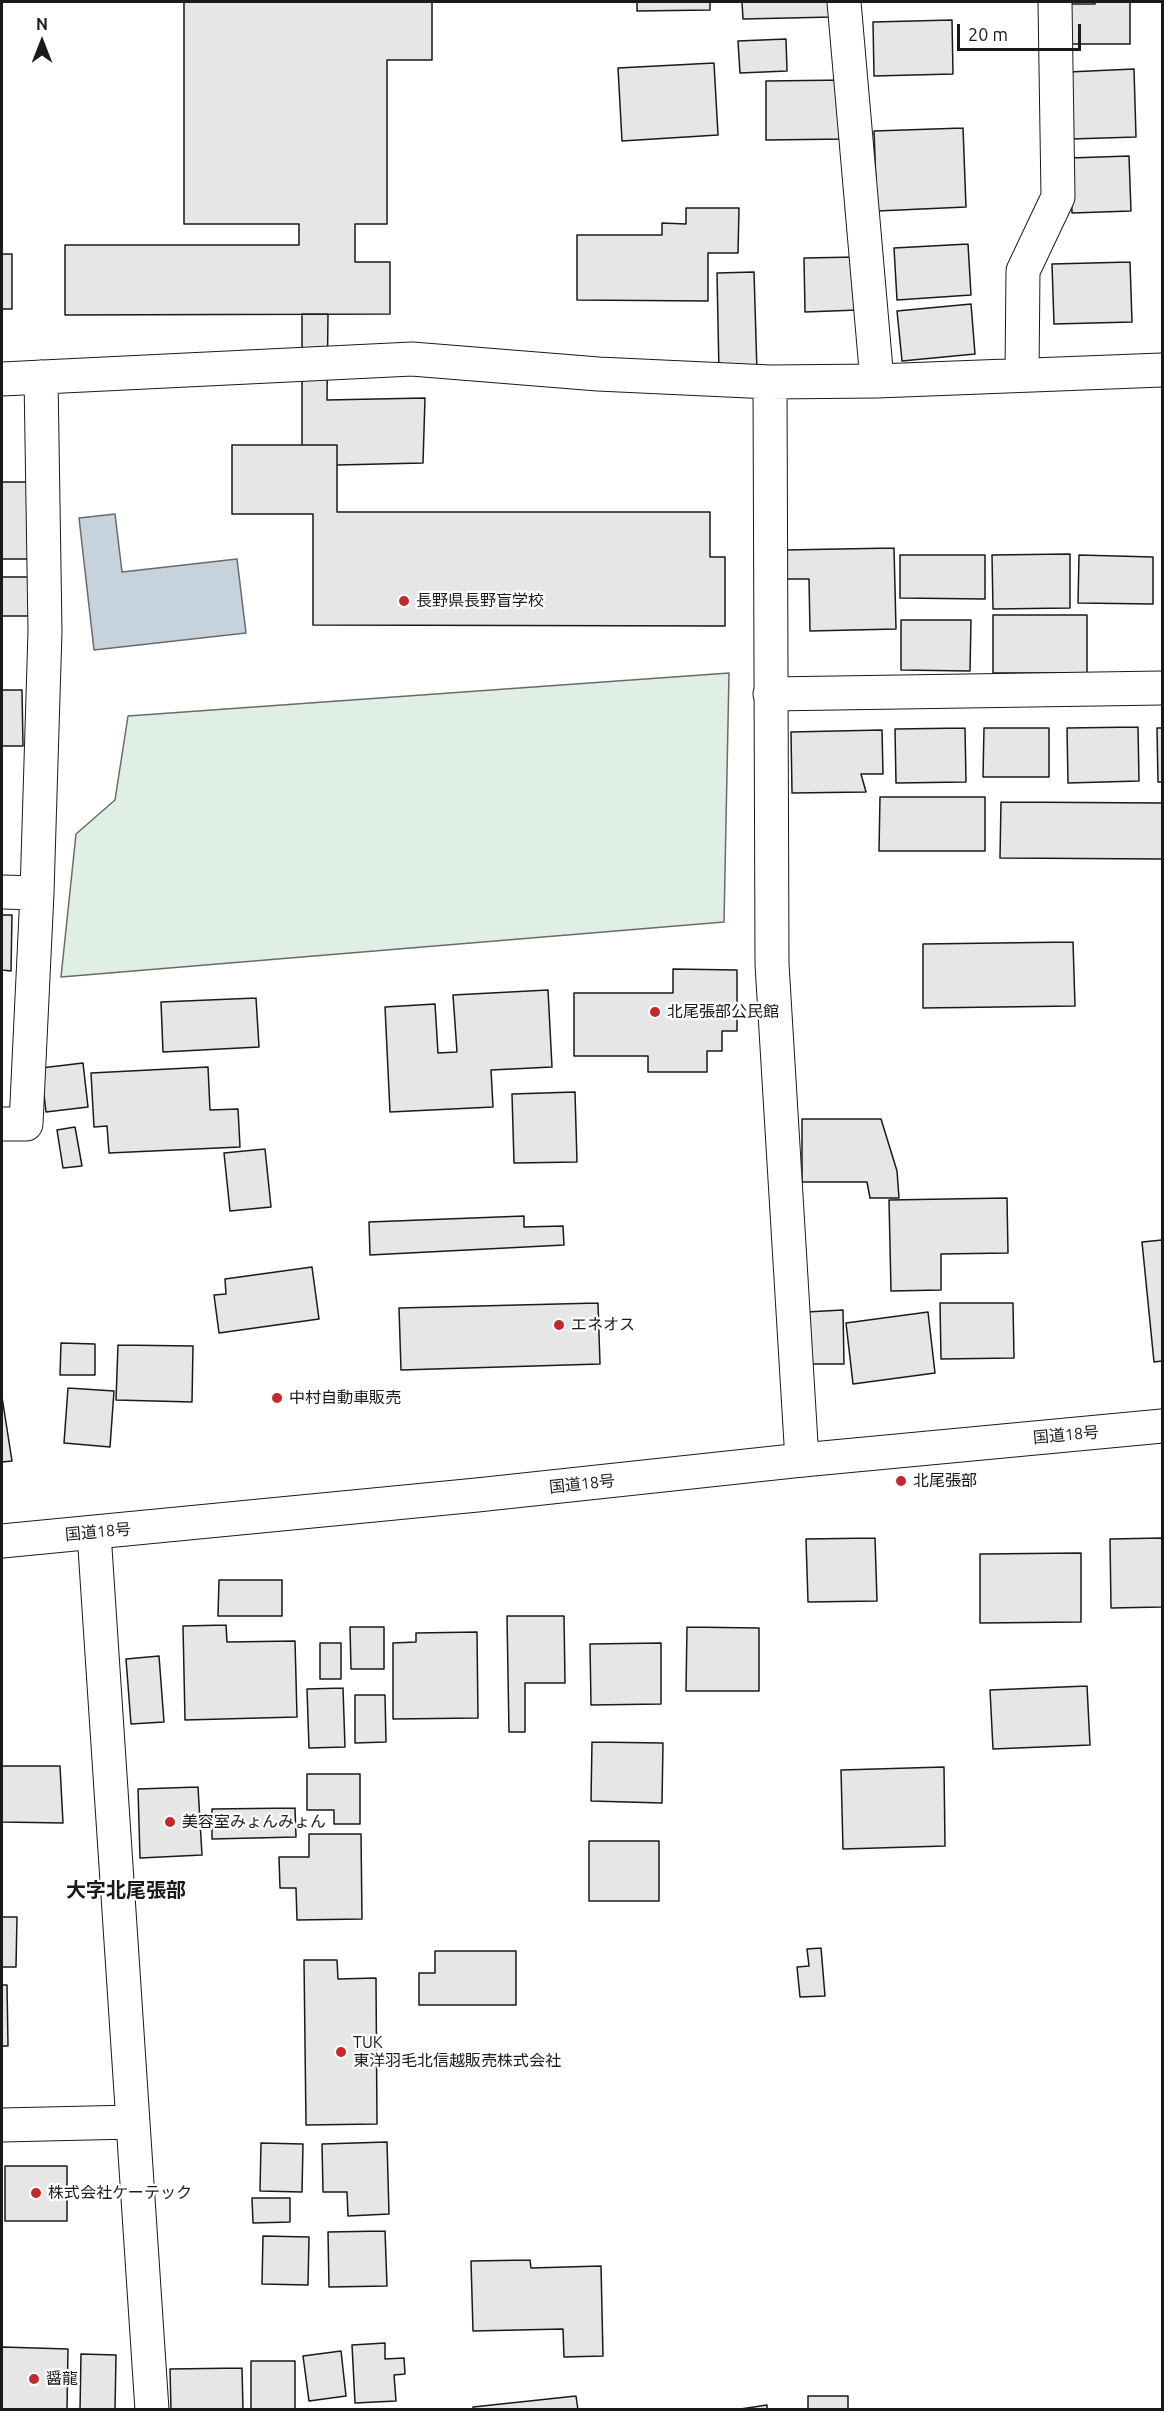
<!DOCTYPE html>
<meta charset="utf-8">
<style>
body{margin:0}
#map{position:relative;width:1164px;height:2411px;overflow:hidden;background:#fff;font-family:Ubuntu,sans-serif}
canvas{display:block}
.frame{position:absolute;inset:0;border:3px solid #1a1a1a;pointer-events:none}
.north{position:absolute;left:12px;top:12px;width:60px;height:60px;-webkit-text-stroke:4px #fff;paint-order:stroke;rotate:0deg;font-size:16px;font-weight:700;line-height:24px;text-align:center;color:#1a1a1a}
.north::after{content:'';display:block;margin:auto;width:21px;height:27px;background:#1a1a1a;clip-path:polygon(50% 0,100% 100%,50% 72%,0 100%)}
.scale{position:absolute;left:957px;top:24px;width:124px;height:27px;box-sizing:border-box;border:3px solid #1a1a1a;border-top:0;padding-left:8px;font-size:18px;line-height:21px;white-space:nowrap;color:#1a1a1a;-webkit-text-stroke:4px #fff;paint-order:stroke}
</style>
<div id="map">
<canvas width="1164" height="2411"></canvas>
<div class="frame"></div>
<div class="north">N</div>
<div class="scale">20 m</div>
</div>
<script>
const ctx = document.querySelector('canvas').getContext('2d');
ctx.lineJoin = 'round';
function fillPath(path, color) {
  ctx.fillStyle = color;
  ctx.fill(path, 'evenodd');
}
function toPath(rows) {
  const path = new Path2D();
  for (const r of rows) {
    path.moveTo(r[0], r[1]);
    for (let i = 2; i < r.length; i += 2) path.lineTo(r[i], r[i + 1]);
  }
  return path;
}
function trace(path, color, width, dash) {
  ctx.strokeStyle = color;
  ctx.lineWidth = width;
  ctx.lineCap = dash ? 'butt' : 'round';
  ctx.setLineDash(dash || []);
  ctx.stroke(path);
}
function drawText(font, color, halo, rows, align = 'center') {
  ctx.font = font + ' Ubuntu,"Noto Sans JP",sans-serif';
  ctx.lineWidth = 4.5;
  ctx.setLineDash([]);
  ctx.textBaseline = 'middle';
  ctx.strokeStyle = halo;
  ctx.fillStyle = color;
  for (const [text, x, y, turn = 0] of rows) {
    ctx.save();
    ctx.translate(x, y);
    ctx.rotate((+turn || 0) * Math.PI / 180);
    ctx.textAlign = isNaN(turn) ? turn : align;
    if (halo) ctx.strokeText(text, 0, 0);
    ctx.fillText(text, 0, 0);
    ctx.restore();
  }
}
const green = toPath([
 [729,673,724,922,61,977,76,834,115,800,128,716,729,673]
]);
const water = toPath([
 [115,514,122,572,237,559,246,633,94,650,79,518,115,514]
]);
const building = toPath([
 [184,2,432,2,432,60,387,60,387,224,355,224,355,262,390,262,390,314,65,315,65,245,299,245,299,224,184,224,184,2],
 [637,2,710,2,710,10,637,11,637,2],
 [742,2,832,2,833,17,743,19,742,2],
 [1095,2,1130,2,1130,44,1063,44,1063,4,1095,4,1095,2],
 [952,20,953,74,874,76,873,22,952,20],
 [786,39,787,71,740,73,738,41,786,39],
 [714,63,718,135,622,141,618,68,714,63],
 [1134,69,1136,137,1071,139,1068,72,1134,69],
 [846,80,846,139,766,140,766,81,846,80],
 [963,128,966,207,877,211,874,131,963,128],
 [1129,156,1131,211,1072,213,1070,158,1129,156],
 [686,208,739,208,738,253,708,253,708,301,577,300,577,235,662,235,662,223,686,224,686,208],
 [968,244,971,295,897,300,894,248,968,244],
 [2,254,12,254,12,309,2,309,2,254],
 [857,257,858,310,805,312,804,258,857,257],
 [1130,262,1132,322,1054,324,1052,264,1130,262],
 [754,272,757,372,719,373,717,273,754,272],
 [971,304,975,354,902,361,897,311,971,304],
 [302,314,328,314,327,400,425,398,423,463,337,465,337,445,302,445,302,314],
 [232,445,337,445,337,512,710,512,710,557,725,557,725,626,313,625,313,514,232,514,232,445],
 [2,482,31,482,31,559,2,559,2,482],
 [894,548,896,629,810,631,809,579,786,579,785,550,894,548],
 [1070,554,1070,608,993,609,992,555,1070,554],
 [900,555,985,555,985,599,900,598,900,555],
 [1079,555,1153,557,1153,604,1078,603,1079,555],
 [2,577,29,577,30,616,2,616,2,577],
 [993,615,1087,615,1087,673,993,673,993,615],
 [901,620,971,620,970,671,901,670,901,620],
 [2,690,22,690,23,746,2,746,2,690],
 [1138,727,1139,781,1068,783,1067,728,1138,727],
 [965,728,966,782,896,783,895,729,965,728],
 [984,728,1049,728,1049,777,983,777,984,728],
 [1157,728,1162,728,1162,782,1158,782,1157,728],
 [882,730,883,774,861,774,866,792,792,793,791,732,882,730],
 [880,797,985,797,985,851,879,851,880,797],
 [1001,802,1162,803,1162,859,1000,858,1001,802],
 [2,915,12,915,11,971,2,970,2,915],
 [1073,942,1075,1006,923,1008,923,944,1073,942],
 [673,969,737,970,737,1031,722,1031,722,1051,707,1051,707,1072,648,1072,648,1056,574,1056,574,993,673,993,673,969],
 [548,990,552,1067,491,1070,493,1107,390,1112,385,1007,435,1004,438,1053,457,1052,453,995,548,990],
 [256,998,259,1047,163,1052,161,1002,256,998],
 [83,1063,88,1107,46,1112,41,1068,83,1063],
 [208,1067,210,1110,238,1109,240,1147,109,1153,107,1126,94,1127,91,1073,208,1067],
 [575,1092,577,1162,514,1163,512,1094,575,1092],
 [802,1119,881,1119,897,1171,899,1198,870,1198,867,1182,802,1182,802,1119],
 [75,1127,82,1166,63,1168,57,1130,75,1127],
 [265,1149,271,1207,230,1211,224,1153,265,1149],
 [1007,1198,1008,1253,941,1254,941,1290,891,1291,889,1200,1007,1198],
 [524,1216,524,1227,563,1226,564,1245,370,1255,369,1222,524,1216],
 [1162,1240,1162,1361,1154,1362,1142,1242,1162,1240],
 [312,1267,319,1319,219,1333,214,1295,226,1294,225,1279,312,1267],
 [598,1303,600,1364,401,1370,399,1308,598,1303],
 [940,1303,1013,1303,1014,1358,941,1359,940,1303],
 [843,1310,844,1364,806,1364,806,1312,843,1310],
 [928,1312,935,1373,853,1384,846,1323,928,1312],
 [61,1343,95,1344,95,1375,60,1375,61,1343],
 [118,1345,193,1346,192,1402,116,1400,118,1345],
 [68,1388,114,1391,110,1447,64,1443,68,1388],
 [2,1397,12,1461,2,1462,2,1397],
 [875,1538,877,1601,808,1602,806,1539,875,1538],
 [1162,1538,1162,1607,1111,1608,1110,1539,1162,1538],
 [1081,1553,1081,1622,980,1623,980,1554,1081,1553],
 [219,1580,282,1580,282,1616,218,1616,219,1580],
 [507,1616,564,1616,565,1683,525,1683,525,1732,509,1732,507,1616],
 [226,1625,227,1642,295,1641,297,1717,185,1720,183,1626,226,1625],
 [350,1627,384,1627,384,1669,351,1669,350,1627],
 [687,1627,759,1628,759,1691,686,1691,687,1627],
 [477,1632,478,1718,393,1719,393,1643,416,1642,416,1633,477,1632],
 [320,1643,341,1643,341,1679,320,1679,320,1643],
 [661,1643,661,1704,591,1705,590,1644,661,1643],
 [159,1656,164,1722,131,1724,126,1659,159,1656],
 [1087,1686,1090,1745,993,1749,990,1690,1087,1686],
 [343,1688,345,1747,309,1748,307,1689,343,1688],
 [355,1695,385,1695,386,1742,355,1743,355,1695],
 [592,1742,663,1743,662,1803,591,1801,592,1742],
 [2,1766,60,1766,63,1823,2,1822,2,1766],
 [944,1767,945,1846,843,1849,841,1770,944,1767],
 [307,1774,360,1774,360,1824,334,1824,334,1810,307,1810,307,1774],
 [198,1787,202,1855,140,1858,138,1789,198,1787],
 [295,1808,296,1837,212,1839,212,1809,295,1808],
 [309,1834,361,1834,362,1919,297,1920,296,1888,280,1888,279,1857,309,1857,309,1834],
 [589,1841,659,1841,659,1901,589,1901,589,1841],
 [2,1917,17,1917,16,1967,2,1967,2,1917],
 [821,1948,825,1996,800,1997,797,1967,809,1966,807,1949,821,1948],
 [435,1951,516,1951,516,2005,419,2005,419,1973,435,1973,435,1951],
 [304,1960,337,1960,338,1979,376,1978,377,2124,306,2125,304,1960],
 [2,1985,7,1985,8,2046,2,2046,2,1985],
 [387,2142,389,2214,348,2216,347,2192,323,2192,322,2144,387,2142],
 [261,2143,303,2144,302,2192,260,2191,261,2143],
 [5,2166,67,2166,67,2221,5,2221,5,2166],
 [252,2198,290,2198,290,2222,253,2223,252,2198],
 [385,2231,387,2286,329,2287,328,2232,385,2231],
 [263,2236,309,2237,308,2285,262,2284,263,2236],
 [530,2260,531,2268,601,2266,603,2356,564,2357,563,2329,473,2331,471,2261,530,2260],
 [385,2343,385,2359,404,2358,405,2374,394,2375,396,2401,355,2403,352,2345,385,2343],
 [2,2347,68,2349,67,2410,2,2410,2,2347],
 [341,2351,346,2396,309,2401,303,2356,341,2351],
 [81,2354,116,2355,115,2410,80,2410,81,2354],
 [251,2361,295,2361,295,2410,251,2410,251,2361],
 [242,2368,243,2410,171,2410,170,2369,242,2368],
 [576,2396,578,2410,473,2410,473,2407,576,2396],
 [808,2396,848,2396,848,2410,808,2410,808,2396],
 [767,2405,767,2410,734,2410,767,2405]
]);
const minor = toPath([
 [844,2,877,381],
 [1022,375,1023,271,1058,197,1055,2],
 [2,379,412,359,598,374,770,382,877,381,1162,370],
 [770,382,772,964,802,1460],
 [770,694,1162,688],
 [2,892,37,893],
 [2,1124,26,1124,37,893,45,631,41,377],
 [94,1533,152,2410],
 [2,2125,133,2122]
]);
const highway = toPath([
 [2,1541,477,1495,802,1460,1162,1426]
]);
const markers = [
 [404,601,6,"#c62828"],
 [655,1012,6,"#c62828"],
 [559,1325,6,"#c62828"],
 [277,1398,6,"#c62828"],
 [901,1481,6,"#c62828"],
 [170,1822,6,"#c62828"],
 [341,2052,6,"#c62828"],
 [36,2193,6,"#c62828"],
 [34,2379,6,"#c62828"]
];
const poiNames = [
 ["長野県長野盲学校",416,601],
 ["北尾張部公民館",667,1012],
 ["エネオス",571,1325],
 ["中村自動車販売",289,1398],
 ["北尾張部",913,1481],
 ["美容室みょんみょん",182,1822],
 ["TUK",353,2043],
 ["東洋羽毛北信越販売株式会社",353,2061],
 ["株式会社ケーテック",48,2193],
 ["醤龍",46,2379]
];
const streetNames = [
 ["国道18号",1066,1435,-5],
 ["国道18号",582,1484,-6],
 ["国道18号",98,1532,-5]
];
const quarterNames = [
 ["大字北尾張部",126,1890]
];
fillPath(green, '#e0efe3');
trace(green, '#6a6a6a', 1.5);
fillPath(water, '#c6d2dc');
trace(water, '#6a6a6a', 1.5);
fillPath(building, '#e6e6e6');
trace(building, '#1a1a1a', 1.5);
trace(minor, '#1a1a1a', 35);
trace(highway, '#1a1a1a', 35);
trace(minor, '#fff', 33);
trace(highway, '#fff', 33);
for (const [x, y, r, color] of markers) {
  const dot = new Path2D();
  dot.arc(x, y, r, 0, 2 * Math.PI);
  ctx.fillStyle = color;
  ctx.fill(dot);
  trace(dot, '#fff', 2);
}
drawText('16px', '#1a1a1a', '#fff', poiNames, 'left');
drawText('16px', '#1a1a1a', '#fff', streetNames);
drawText('bold 20px', '#1a1a1a', '#fff', quarterNames);
</script>
